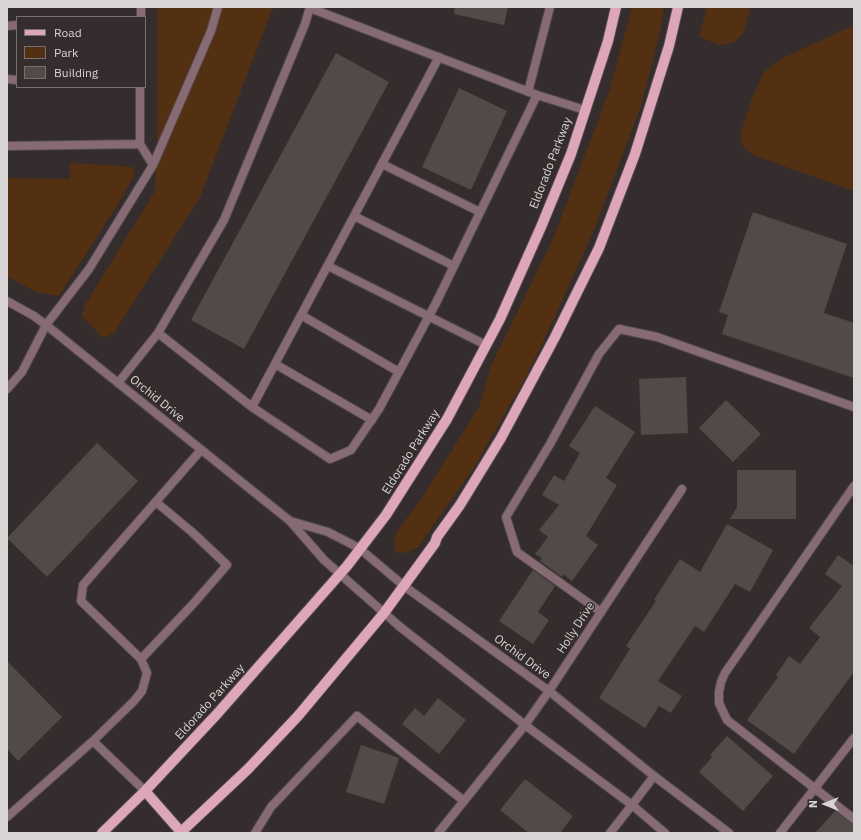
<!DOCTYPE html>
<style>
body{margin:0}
#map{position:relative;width:861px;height:840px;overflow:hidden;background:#352d2d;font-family:"IBM Plex Sans",sans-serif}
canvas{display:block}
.frame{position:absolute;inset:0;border:8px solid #d9d4d4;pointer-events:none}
.legend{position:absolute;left:16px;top:16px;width:130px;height:72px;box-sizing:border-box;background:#352d2d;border:1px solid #777070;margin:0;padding:5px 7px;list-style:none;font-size:12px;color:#d9d4d4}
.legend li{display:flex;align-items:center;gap:8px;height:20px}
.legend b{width:20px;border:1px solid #777070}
.north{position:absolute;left:805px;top:784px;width:40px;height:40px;-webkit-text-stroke:3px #352d2d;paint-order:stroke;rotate:270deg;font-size:11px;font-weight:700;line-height:16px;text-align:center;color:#d9d4d4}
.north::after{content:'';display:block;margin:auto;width:14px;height:18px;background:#d9d4d4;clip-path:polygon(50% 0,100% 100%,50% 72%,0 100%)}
</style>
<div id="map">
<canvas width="861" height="840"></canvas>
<div class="frame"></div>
<ul class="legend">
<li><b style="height:5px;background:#dea6b9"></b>Road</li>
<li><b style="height:11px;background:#533012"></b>Park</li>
<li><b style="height:11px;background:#524a47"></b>Building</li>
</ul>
<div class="north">N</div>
</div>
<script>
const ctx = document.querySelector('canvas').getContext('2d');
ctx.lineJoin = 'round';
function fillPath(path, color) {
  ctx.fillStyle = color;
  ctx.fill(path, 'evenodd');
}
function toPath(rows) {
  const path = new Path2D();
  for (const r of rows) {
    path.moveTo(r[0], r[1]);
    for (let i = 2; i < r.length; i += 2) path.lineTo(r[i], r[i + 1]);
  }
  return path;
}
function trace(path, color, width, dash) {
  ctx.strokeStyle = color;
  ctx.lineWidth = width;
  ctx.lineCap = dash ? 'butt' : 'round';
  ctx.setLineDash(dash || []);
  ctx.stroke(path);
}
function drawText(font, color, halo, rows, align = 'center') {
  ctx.font = font + ' "IBM Plex Sans",sans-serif';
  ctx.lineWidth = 3;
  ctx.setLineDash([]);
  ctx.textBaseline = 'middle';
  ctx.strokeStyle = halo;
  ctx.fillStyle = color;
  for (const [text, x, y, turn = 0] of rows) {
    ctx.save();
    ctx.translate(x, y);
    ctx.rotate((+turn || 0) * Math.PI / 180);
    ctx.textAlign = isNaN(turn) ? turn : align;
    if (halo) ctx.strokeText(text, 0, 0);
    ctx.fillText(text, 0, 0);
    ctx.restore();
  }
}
const green = toPath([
 [157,7,273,7,200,197,114,333,103,338,82,316,85,305,155,191,157,142],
 [632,7,664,7,660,32,641,106,594,230,546,336,524,380,473,469,418,547,406,553,396,552,394,540,398,530,422,498,479,407,491,366,553,239,610,89],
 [707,7,751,7,743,34,734,42,720,45,699,37],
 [854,25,854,191,753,155,743,146,741,139,741,132,751,101,764,72,783,58],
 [70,163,133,167,134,175,123,196,59,296,36,292,7,276,7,178,70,179]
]);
const building = toPath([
 [455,7,508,7,504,25,454,14],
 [336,53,389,82,244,349,191,320],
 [459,88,507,111,471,190,422,167],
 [753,212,847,244,824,313,854,323,854,378,722,334,728,315,719,312],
 [686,377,688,433,641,435,639,379],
 [726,400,761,434,733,462,699,428],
 [595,406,635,432,606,478,617,485,586,536,598,545,572,581,563,574,562,577,540,561,542,558,535,554,548,537,539,530,559,505,542,495,554,475,564,481,580,453,569,446],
 [97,443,138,481,47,577,7,538],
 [737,470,796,470,796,519,730,519,737,507],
 [727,524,773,550,750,592,735,584,704,632,695,626,658,681,682,696,671,713,659,706,645,728,599,698,630,649,626,646,656,601,654,600,680,559,700,572],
 [838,555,854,566,854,672,794,754,747,720,778,677,776,675,789,656,800,664,820,637,809,628,842,586,825,574],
 [533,570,555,586,538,612,549,620,533,644,499,621],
 [7,661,62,717,18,761,7,749],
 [438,698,466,720,439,754,402,724,415,708,424,716],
 [727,736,773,776,743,811,699,772,712,757,710,755],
 [361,745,399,758,384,804,346,792],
 [525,779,573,816,560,833,529,833,500,810],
 [835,811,851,823,854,824,854,833,815,833]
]);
const lane = toPath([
 [141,17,141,7],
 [7,26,17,25],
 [7,79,17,80],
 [528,92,550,7],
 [537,95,585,110],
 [140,144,153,165],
 [7,146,140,144,140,87],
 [382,164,480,212],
 [354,216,454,266],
 [328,266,486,345],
 [301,315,399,372],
 [158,333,252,407,330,459,351,450,379,409,436,303,537,95,310,8],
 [275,364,372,420],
 [118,383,158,333,224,220,305,24,310,7],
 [7,389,22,372,46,325,89,269,153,165,211,31,218,7],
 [252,407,439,57],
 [854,486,725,673,721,682,719,692,719,703,727,720,854,819],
 [601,612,517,552,506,517,550,444,599,354,619,329,657,337,854,407],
 [141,659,194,603,227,565,192,532,156,502],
 [93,741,134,701,142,691,147,673,141,659,81,601,83,585,201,450],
 [7,817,93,741,145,791],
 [255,833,271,807,357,716,464,801],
 [610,833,632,805]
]);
const street = toPath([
 [7,301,34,316,46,325,290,521,324,560,399,626,525,725,632,805,665,833],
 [290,521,328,532,359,548,404,586,549,691,654,776,729,833],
 [632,805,654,776],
 [439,832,525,725,549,691,682,489],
 [780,833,854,738]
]);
const primary = toPath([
 [145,791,181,832],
 [102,833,145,791,217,714,347,566,386,515,447,419,500,319,541,227,571,154,608,41,616,7],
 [180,833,248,769,298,716,384,613,435,543,437,537,460,505,501,438,555,337,599,248,635,154,669,46,678,7]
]);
const streetNames = [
 ["Eldorado Parkway",551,163,-69],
 ["Orchid Drive",157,399,39],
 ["Eldorado Parkway",411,452,-58],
 ["Holly Drive",576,628,-57],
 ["Orchid Drive",522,657,36],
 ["Eldorado Parkway",210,702,-48]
];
fillPath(green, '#533012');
fillPath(building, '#524a47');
trace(lane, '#534b4b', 10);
trace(street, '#534b4b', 10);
trace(primary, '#534b4b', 12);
trace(lane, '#876b74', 8);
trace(street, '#876b74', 8);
trace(primary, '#dea6b9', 10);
drawText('12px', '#d9d4d4', '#352d2d', streetNames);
</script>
